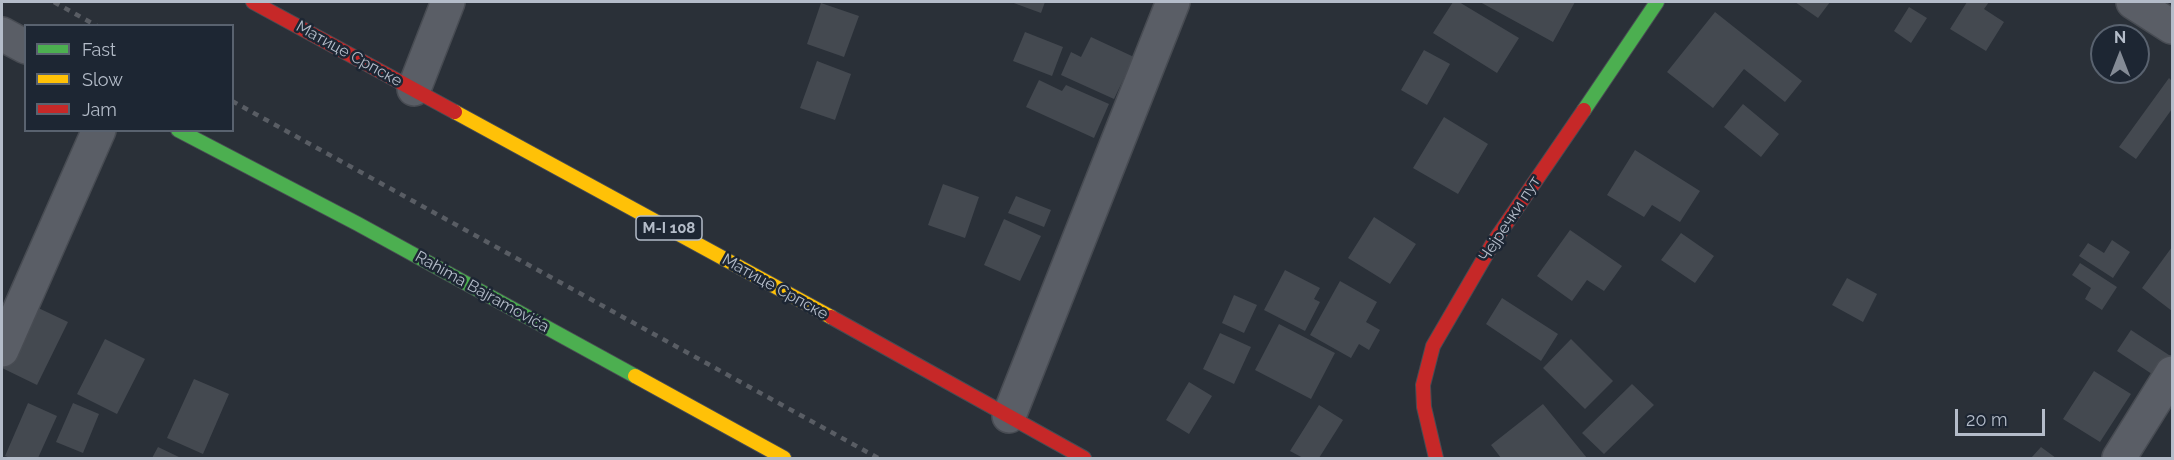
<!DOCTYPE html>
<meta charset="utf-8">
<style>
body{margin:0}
#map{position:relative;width:2174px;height:460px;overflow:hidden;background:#2a3038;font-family:Raleway,sans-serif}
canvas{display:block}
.frame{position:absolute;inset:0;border:3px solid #b4bcc9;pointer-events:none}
.legend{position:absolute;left:24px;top:24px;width:210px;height:108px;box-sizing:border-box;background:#1d2633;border:2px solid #59626f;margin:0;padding:8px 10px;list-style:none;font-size:18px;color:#b4bcc9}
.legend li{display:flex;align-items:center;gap:12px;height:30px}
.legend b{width:30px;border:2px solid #59626f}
.north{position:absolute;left:2090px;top:24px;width:60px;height:60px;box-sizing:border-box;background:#1d2633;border:2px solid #59626f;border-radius:50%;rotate:0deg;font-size:16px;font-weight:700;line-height:24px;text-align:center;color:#b4bcc9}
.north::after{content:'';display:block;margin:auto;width:21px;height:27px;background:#848b96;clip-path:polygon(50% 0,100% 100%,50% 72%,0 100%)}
.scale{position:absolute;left:1955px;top:409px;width:90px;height:27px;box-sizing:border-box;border:3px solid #b4bcc9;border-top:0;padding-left:8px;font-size:18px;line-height:21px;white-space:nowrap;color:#b4bcc9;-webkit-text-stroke:4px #1d2633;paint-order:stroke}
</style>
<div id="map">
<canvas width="2174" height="460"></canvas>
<div class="frame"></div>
<ul class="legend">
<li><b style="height:8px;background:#4caf50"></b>Fast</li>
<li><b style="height:8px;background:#ffc107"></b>Slow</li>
<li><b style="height:8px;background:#c62828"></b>Jam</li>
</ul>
<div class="north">N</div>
<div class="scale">20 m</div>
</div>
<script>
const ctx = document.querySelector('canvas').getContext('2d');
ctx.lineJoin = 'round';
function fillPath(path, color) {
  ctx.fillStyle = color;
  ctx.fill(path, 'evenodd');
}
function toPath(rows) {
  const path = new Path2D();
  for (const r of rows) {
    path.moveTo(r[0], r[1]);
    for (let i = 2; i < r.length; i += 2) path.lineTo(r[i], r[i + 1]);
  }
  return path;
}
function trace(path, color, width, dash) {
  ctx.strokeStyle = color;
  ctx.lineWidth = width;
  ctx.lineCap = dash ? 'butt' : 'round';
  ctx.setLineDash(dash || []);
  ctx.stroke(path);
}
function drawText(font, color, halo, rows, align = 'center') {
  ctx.font = font + ' Raleway,sans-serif';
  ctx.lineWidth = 5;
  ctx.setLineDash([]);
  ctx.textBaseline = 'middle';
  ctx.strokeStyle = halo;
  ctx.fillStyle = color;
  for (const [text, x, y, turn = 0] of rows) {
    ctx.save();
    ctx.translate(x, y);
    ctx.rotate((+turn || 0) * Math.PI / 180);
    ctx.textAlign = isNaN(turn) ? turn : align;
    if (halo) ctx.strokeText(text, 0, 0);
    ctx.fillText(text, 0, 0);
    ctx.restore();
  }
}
const building = toPath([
 [1011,2,1045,2,1041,13],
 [1453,2,1459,2,1519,38,1497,73,1433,33],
 [1480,2,1575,2,1553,42],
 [1795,2,1830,2,1818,18],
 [1967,2,1989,2,1984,9,2004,22,1986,51,1950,29],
 [821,3,859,16,844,57,807,44],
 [1909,7,1927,18,1911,43,1894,31],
 [1715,12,1802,81,1785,102,1744,69,1713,108,1667,72],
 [1025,32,1063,47,1052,76,1013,61],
 [1091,37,1134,57,1114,99,1061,75,1071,52,1081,57],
 [1424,50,1450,64,1427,105,1401,90],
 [817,61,851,74,835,120,800,108],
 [2169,78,2172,81,2172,109,2136,159,2119,147],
 [1039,80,1062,91,1066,85,1109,104,1094,138,1026,107],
 [1743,104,1779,134,1761,157,1724,127],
 [1444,117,1488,144,1458,194,1413,168],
 [1635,150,1700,191,1680,222,1652,205,1644,217,1607,195],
 [943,184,979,197,965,238,928,225],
 [1016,196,1051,210,1044,227,1008,213],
 [1374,217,1416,244,1390,284,1348,258],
 [1004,219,1041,236,1020,281,984,265],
 [1570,230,1622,266,1604,291,1587,280,1572,301,1537,276],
 [1681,233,1714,256,1695,283,1661,260],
 [2112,240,2130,252,2113,278,2079,256,2088,243,2104,253],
 [2172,247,2172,311,2142,288],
 [2080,263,2117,287,2102,310,2085,299,2091,288,2072,275],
 [1285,270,1320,288,1314,299,1320,302,1305,331,1264,310],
 [1847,278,1877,294,1863,322,1832,305],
 [1340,281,1377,302,1366,322,1380,330,1369,350,1359,344,1351,358,1310,335],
 [1234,295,1257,305,1244,333,1222,323],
 [1502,298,1558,334,1541,361,1486,324],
 [32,305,68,322,37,385,2,368],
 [1279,324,1335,353,1311,399,1255,370],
 [2131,330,2172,357,2161,380,2117,351],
 [1220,333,1251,347,1234,384,1203,369],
 [105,339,145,359,117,414,77,394],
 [1571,339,1613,381,1585,409,1543,368],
 [2094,371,2131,394,2100,442,2063,419],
 [194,379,229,394,203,454,167,438],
 [1189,382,1212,396,1189,434,1166,420],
 [1632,384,1654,405,1604,454,1582,433],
 [28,403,57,416,38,458,10,458,5,456],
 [73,403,99,414,83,453,56,442],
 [1543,404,1587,458,1501,458,1491,445],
 [1319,405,1343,420,1319,458,1303,458,1290,451],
 [158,447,181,458,152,458],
 [2041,447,2056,458,2031,458]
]);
const street = toPath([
 [2133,2,2172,27],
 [2,34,26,47],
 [414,89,448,2],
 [2,350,99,130],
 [1009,416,1173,2],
 [2119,458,2172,373]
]);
const fast = toPath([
 [1584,110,1657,2],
 [178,130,358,224,635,376]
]);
const slow = toPath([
 [455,112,831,317],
 [635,376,784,458]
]);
const jam = toPath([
 [253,2,455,112],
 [831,317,1084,458],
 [1436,458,1424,407,1423,385,1433,346,1493,243,1584,110]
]);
const rail = toPath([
 [54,2,97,26],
 [232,101,878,458]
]);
const shields = [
 [669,228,66]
];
const shieldNames = [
 ["M-I 108",669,228]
];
const streetNames = [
 ["Матице Српске",349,54,29],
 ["Чејречки пут",1510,219,-57],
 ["Матице Српске",775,287,29],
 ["Rahima Bajramovića",482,292,29]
];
fillPath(building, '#444950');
trace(street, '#484c53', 36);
trace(fast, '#484c53', 16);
trace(slow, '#484c53', 16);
trace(jam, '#484c53', 16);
trace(street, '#5a5e66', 33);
trace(fast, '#4caf50', 14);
trace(slow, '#ffc107', 14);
trace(jam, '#c62828', 14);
trace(rail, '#595d64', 4.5, [6, 6]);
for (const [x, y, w] of shields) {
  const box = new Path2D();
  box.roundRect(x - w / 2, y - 12, w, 24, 4.5);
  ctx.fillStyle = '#1d2633';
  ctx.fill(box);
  trace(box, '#b4bcc9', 1.5);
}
drawText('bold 15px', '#b4bcc9', null, shieldNames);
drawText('16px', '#b4bcc9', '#1d2633', streetNames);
</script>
